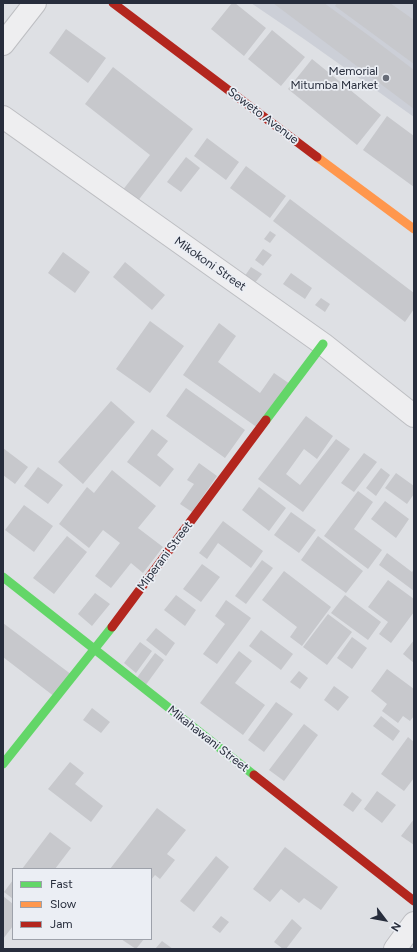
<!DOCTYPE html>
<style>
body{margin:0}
#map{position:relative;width:417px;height:952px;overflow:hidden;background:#dee0e4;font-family:Figtree,sans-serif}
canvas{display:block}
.frame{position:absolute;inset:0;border:4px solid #272d3c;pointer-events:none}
.legend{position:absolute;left:12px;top:868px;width:140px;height:72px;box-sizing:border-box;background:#ebeef4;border:1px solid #9da1aa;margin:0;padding:5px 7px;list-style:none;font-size:12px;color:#272d3c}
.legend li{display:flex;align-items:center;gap:8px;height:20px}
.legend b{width:20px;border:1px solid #9da1aa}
.north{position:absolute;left:365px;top:900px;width:40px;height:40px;-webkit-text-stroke:3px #ebeef4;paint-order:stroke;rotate:122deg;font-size:11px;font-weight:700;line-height:16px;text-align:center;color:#272d3c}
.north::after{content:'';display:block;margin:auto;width:14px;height:18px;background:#272d3c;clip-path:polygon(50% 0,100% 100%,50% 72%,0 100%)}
</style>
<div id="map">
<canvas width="417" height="952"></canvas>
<div class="frame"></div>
<ul class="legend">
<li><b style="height:5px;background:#63d668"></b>Fast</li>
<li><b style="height:5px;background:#ff974d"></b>Slow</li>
<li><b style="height:5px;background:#b3261e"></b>Jam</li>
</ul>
<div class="north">N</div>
</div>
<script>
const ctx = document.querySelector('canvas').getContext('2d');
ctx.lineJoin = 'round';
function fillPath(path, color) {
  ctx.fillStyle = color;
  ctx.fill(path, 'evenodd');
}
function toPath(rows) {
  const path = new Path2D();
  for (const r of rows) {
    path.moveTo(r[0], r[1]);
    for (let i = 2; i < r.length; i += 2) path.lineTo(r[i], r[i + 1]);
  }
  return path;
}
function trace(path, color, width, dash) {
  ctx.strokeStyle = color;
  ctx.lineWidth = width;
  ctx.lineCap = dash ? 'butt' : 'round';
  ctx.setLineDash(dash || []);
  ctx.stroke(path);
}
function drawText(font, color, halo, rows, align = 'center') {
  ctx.font = font + ' Figtree,sans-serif';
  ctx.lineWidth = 3.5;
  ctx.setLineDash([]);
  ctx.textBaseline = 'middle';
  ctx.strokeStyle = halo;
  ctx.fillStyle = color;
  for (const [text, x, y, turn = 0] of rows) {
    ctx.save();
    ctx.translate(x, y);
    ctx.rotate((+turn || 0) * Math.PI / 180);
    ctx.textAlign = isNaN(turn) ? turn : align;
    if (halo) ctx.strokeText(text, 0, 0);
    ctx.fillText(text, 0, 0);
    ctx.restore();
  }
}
const built = toPath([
 [251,3,414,3,414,117,304,39]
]);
const building = toPath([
 [232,3,235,3,266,28,244,56,211,29],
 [273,3,324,3,372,38,414,70,414,109],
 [337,3,390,3,414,20,414,64,335,6],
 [66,29,106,58,88,83,49,53],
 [272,30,305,57,281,86,248,59],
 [312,59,381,115,357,145,288,89],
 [113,67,193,129,137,202,122,191,150,155,85,104],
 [387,116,414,136,414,187,363,150],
 [207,138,239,162,226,180,194,156],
 [186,157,200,168,181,192,167,182],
 [246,166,286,196,270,218,230,188],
 [290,199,414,293,414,309,405,322,273,221],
 [270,231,276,235,270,243,264,239],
 [263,249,272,255,263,266,255,260],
 [63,252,90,272,75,293,48,273],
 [125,262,165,295,152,310,113,277],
 [251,267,262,274,254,284,244,277],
 [291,273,312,288,305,299,283,284],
 [321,298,330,304,325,312,315,305],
 [150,321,184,346,150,393,116,369],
 [219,323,236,336,218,362,260,393,274,373,290,384,258,428,183,375],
 [186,388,245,430,225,458,166,416],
 [111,401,135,422,83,484,58,462],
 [306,416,333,436,317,459,304,449,286,474,300,485,336,439,350,449,303,512,258,479],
 [152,429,168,441,157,455,174,469,160,487,127,462],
 [3,448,28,467,15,484,3,475],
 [364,453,377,462,354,492,341,483],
 [199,463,217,476,192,512,180,504,194,484,187,480],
 [38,467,63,485,48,504,24,486],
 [381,468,390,475,376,496,366,488],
 [112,470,156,506,138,528,163,547,143,573,131,563,111,588,95,576,120,543,103,530,89,548,59,524,87,487,94,493],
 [396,473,414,486,414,494,407,504,385,488],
 [259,487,286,508,269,531,242,510],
 [358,491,373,502,354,529,382,550,368,569,324,536],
 [385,501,409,519,396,538,371,519],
 [24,505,53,526,34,552,5,530],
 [291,512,316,530,299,553,274,535],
 [223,521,263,551,251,568,218,543,207,559,199,553],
 [67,536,87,552,54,594,33,578],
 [318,536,363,571,346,593,301,560],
 [387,553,412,572,414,569,414,591,379,565],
 [262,560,273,568,246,604,235,596],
 [202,564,220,577,201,602,183,589],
 [284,571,331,607,302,646,290,637,297,627,262,600],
 [388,580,414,599,414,612,391,643,379,634,388,622,368,607],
 [95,593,110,604,92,626,78,614],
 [176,595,196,610,185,626,164,610],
 [345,595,381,622,368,640,331,613],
 [226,600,251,618,217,664,203,654,225,624,215,616],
 [328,614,352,632,327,665,303,647],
 [3,623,72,675,55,697,3,657],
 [156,628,175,643,166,656,146,640],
 [261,630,293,654,281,670,249,646],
 [352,637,367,648,352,669,337,658],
 [414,640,414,663,403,654],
 [140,642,152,651,136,673,124,663],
 [239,651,252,661,235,683,265,705,243,735,200,703],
 [155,653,164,660,145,686,136,679],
 [387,669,414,689,414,716,410,721,403,716,398,723,382,711,387,704,371,691],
 [299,671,308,678,300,689,290,682],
 [334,686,349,697,338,711,324,700],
 [276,702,293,714,264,752,248,740],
 [92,708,110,722,101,733,83,720],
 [381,716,400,731,393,741,373,726],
 [304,724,318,735,284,781,269,770],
 [408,737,414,742,414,778,404,791,381,774],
 [70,762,84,773,75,784,103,806,91,822,48,789],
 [377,791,396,805,382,823,364,809],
 [352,792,362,800,353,812,343,805],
 [157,808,186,830,167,854,175,860,160,879,155,875,151,880,151,869,110,869],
 [414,819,414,845,401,836],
 [50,832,71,848,55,869,22,869],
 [285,847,338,887,321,910,304,898,299,903,281,889,270,902,253,889],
 [216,856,229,867,194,912,180,901],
 [13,880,13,899,4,892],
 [3,896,13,904,13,926,3,939],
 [221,916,229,922,220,933,212,927],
 [292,919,302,928,286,949,283,949,274,942],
 [121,939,144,939,136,949],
 [162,941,173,949,155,949]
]);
const street = toPath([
 [3,44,35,3],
 [3,117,323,344,414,416],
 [395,949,414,923]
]);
const fast = toPath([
 [266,420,323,344],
 [3,577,254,775],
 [3,764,112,627]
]);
const slow = toPath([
 [317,157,414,229]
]);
const jam = toPath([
 [113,3,317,157],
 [112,627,266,420],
 [254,775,414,901]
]);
const markers = [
 [386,78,4,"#676c77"]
];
const poiNames = [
 ["Memorial",378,71],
 ["Mitumba Market",378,85]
];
const streetNames = [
 ["Soweto Avenue",263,116,37],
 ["Mikokoni Street",210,264,35],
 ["Miperani Street",165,556,-53],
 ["Mikahawani Street",208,739,38]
];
fillPath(built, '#cccfd7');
fillPath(building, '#c7c8cc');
trace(street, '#bdbec2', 24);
trace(street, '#eeeef0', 22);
trace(fast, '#63d668', 9);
trace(slow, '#ff974d', 9);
trace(jam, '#b3261e', 9);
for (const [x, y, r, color] of markers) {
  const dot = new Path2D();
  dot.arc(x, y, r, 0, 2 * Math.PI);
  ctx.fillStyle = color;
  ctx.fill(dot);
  trace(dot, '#ebeef4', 1.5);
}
drawText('12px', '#272d3c', '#ebeef4', poiNames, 'right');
drawText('12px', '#272d3c', '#ebeef4', streetNames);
</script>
